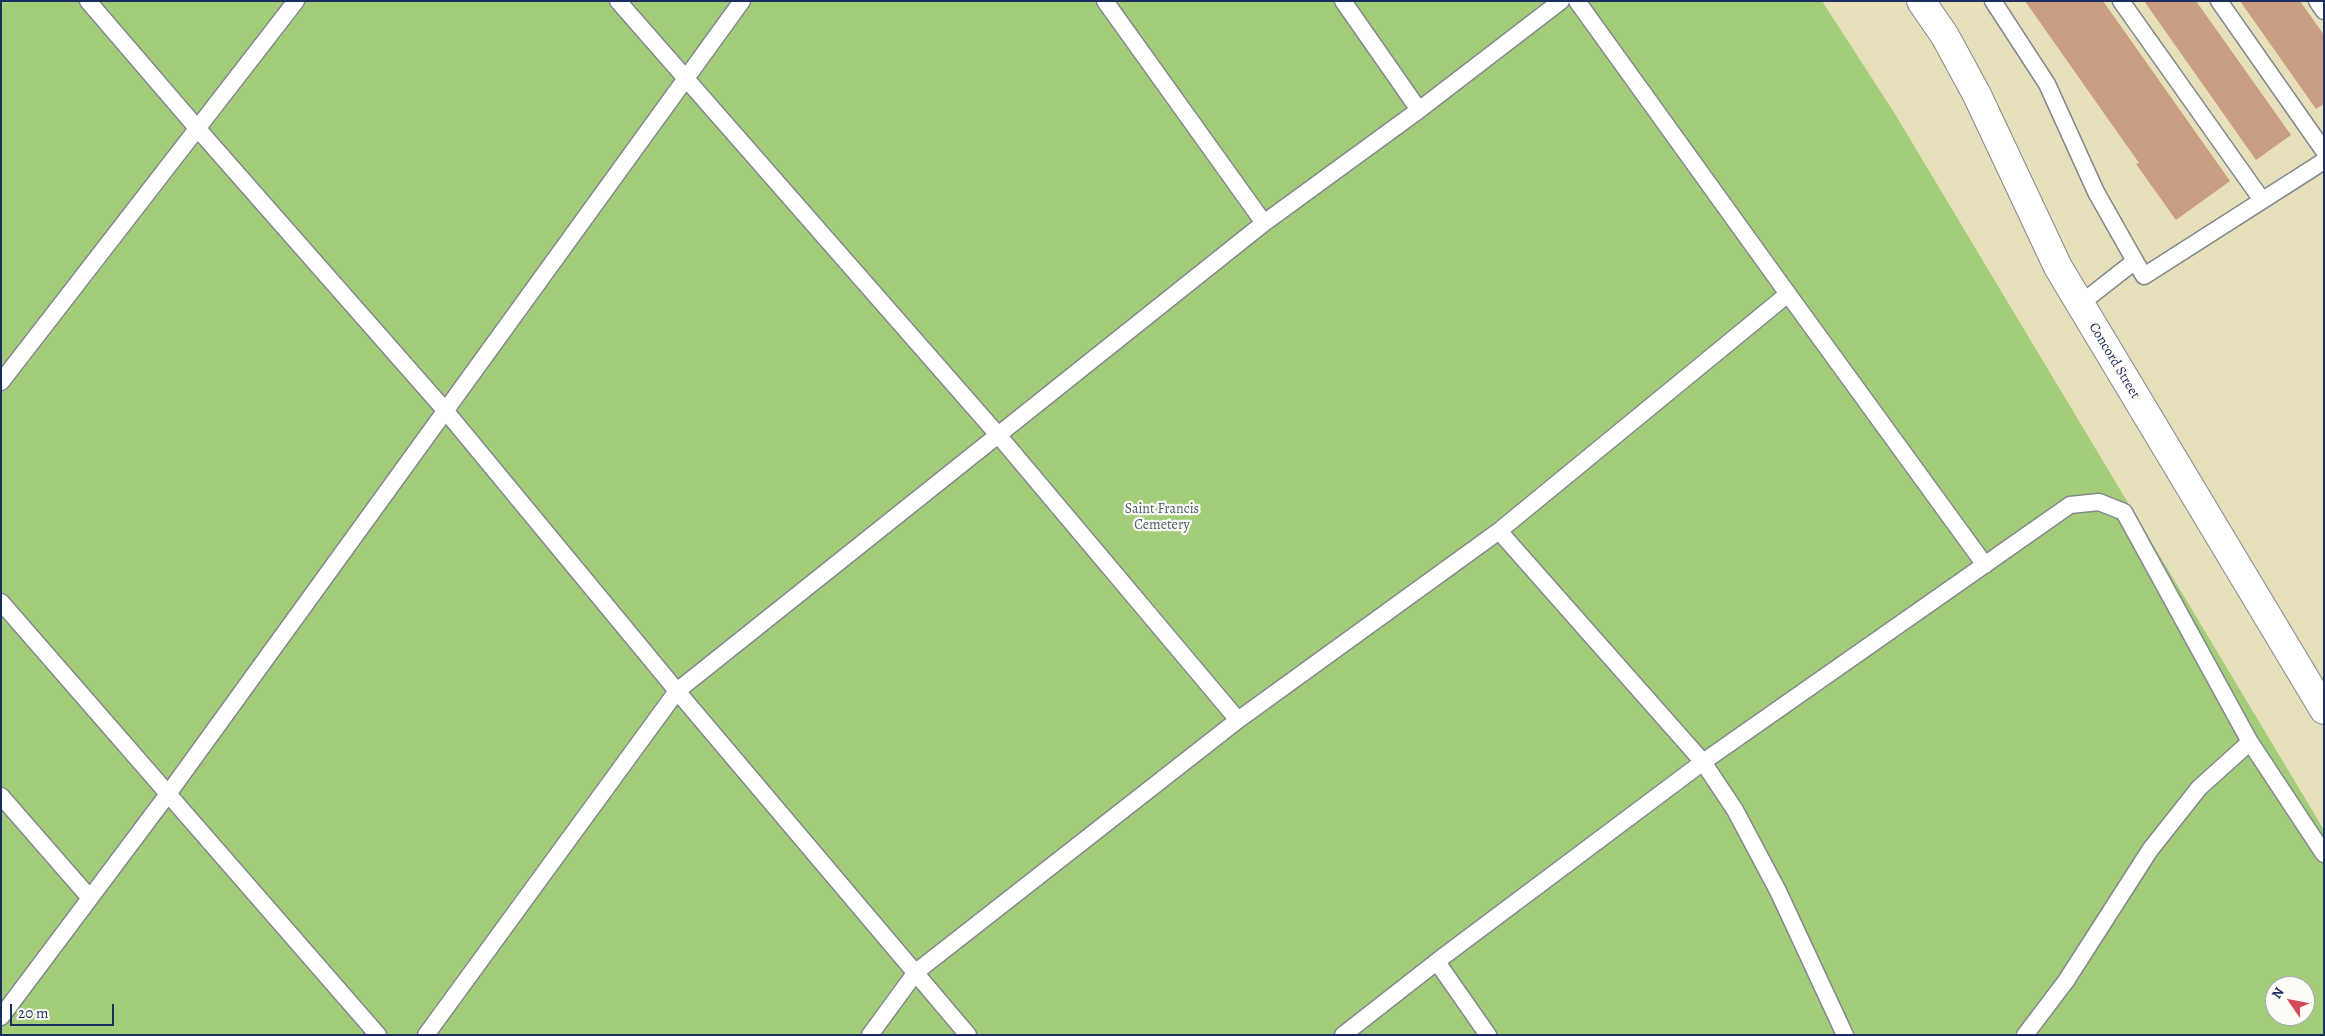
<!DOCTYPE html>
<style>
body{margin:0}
#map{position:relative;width:2325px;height:1036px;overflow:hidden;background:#e8e0bb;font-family:Alegreya,serif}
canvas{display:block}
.frame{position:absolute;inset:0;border:2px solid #1b2f5e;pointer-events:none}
.north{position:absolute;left:2265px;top:976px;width:50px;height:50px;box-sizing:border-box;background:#fdfcf7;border:1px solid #a3aaba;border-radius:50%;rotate:303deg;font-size:14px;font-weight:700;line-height:20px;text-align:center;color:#1b2f5e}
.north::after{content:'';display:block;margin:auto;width:18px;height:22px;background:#d1495b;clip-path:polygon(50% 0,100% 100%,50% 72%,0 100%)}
.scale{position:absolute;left:10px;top:1004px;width:104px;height:22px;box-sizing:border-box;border:2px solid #1b2f5e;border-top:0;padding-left:6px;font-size:15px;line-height:18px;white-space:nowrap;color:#1b2f5e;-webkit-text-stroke:4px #fdfcf7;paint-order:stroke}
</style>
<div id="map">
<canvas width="2325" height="1036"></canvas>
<div class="frame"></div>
<div class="north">N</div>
<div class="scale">20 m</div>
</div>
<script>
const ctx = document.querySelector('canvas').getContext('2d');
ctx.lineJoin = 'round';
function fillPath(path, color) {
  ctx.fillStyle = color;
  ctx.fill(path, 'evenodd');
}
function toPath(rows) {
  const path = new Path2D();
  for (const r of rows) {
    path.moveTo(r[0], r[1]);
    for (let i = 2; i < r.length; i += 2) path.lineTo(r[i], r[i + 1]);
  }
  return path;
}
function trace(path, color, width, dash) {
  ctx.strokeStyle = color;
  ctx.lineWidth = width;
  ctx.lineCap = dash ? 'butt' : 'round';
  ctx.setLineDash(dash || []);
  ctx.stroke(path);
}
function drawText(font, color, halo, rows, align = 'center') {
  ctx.font = font + ' Alegreya,serif';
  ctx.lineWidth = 4.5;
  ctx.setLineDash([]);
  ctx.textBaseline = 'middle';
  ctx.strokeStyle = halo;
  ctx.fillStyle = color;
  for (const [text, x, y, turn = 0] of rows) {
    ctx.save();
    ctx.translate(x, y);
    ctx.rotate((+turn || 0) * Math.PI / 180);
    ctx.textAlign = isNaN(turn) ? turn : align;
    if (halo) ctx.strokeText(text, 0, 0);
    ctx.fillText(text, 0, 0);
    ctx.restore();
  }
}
const green = toPath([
 [1,1,1822,1,1895,114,2324,830,2324,1035,1,1035],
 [2275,986,2305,986,2305,1016,2275,1016]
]);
const building = toPath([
 [2025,1,2103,1,2230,181,2176,220,2136,164,2139,163],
 [2144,1,2196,1,2291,135,2256,160],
 [2240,1,2300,1,2324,35,2324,104,2316,109]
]);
const service = toPath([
 [88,1,197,128,444,409,677,691,968,1035],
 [618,1,999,436,1238,720],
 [1105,1,1264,223],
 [1343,1,1419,110],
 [1577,1,1788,294],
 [1993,1,2047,84,2096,192,2135,261,2080,304],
 [2121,1,2262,200],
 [2219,1,2324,151],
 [2317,1,2324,11],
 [2135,261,2144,276,2324,161],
 [1,382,296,1],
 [1499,531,1703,762,1735,810,1778,891,1845,1035],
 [1,602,378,1035],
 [1,796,90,898],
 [1437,962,1488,1035],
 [1,1017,168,794,742,1],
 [426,1035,677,691,1264,223,1419,110,1561,1],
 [870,1035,916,972,1238,720,1499,531,1788,294,1985,565],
 [1343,1035,1444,956,1703,762,2070,505,2099,502,2124,512,2250,742,2324,854],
 [2025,1035,2066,981,2150,850,2199,788,2250,742]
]);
const minor = toPath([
 [1921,1,1945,36,1977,95,2058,267,2324,710]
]);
const streetNames = [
 ["Concord Street",2114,361,59]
];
const parkNames = [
 ["Saint Francis",1162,510],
 ["Cemetery",1162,526]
];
fillPath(green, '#a4cd79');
fillPath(building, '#c89d81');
trace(service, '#82888c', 19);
trace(minor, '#82888c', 30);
trace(service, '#fff', 16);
trace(minor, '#fff', 28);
drawText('14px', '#1b2f5e', '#fdfcf7', streetNames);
drawText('14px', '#445e66', '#fdfcf7', parkNames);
</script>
